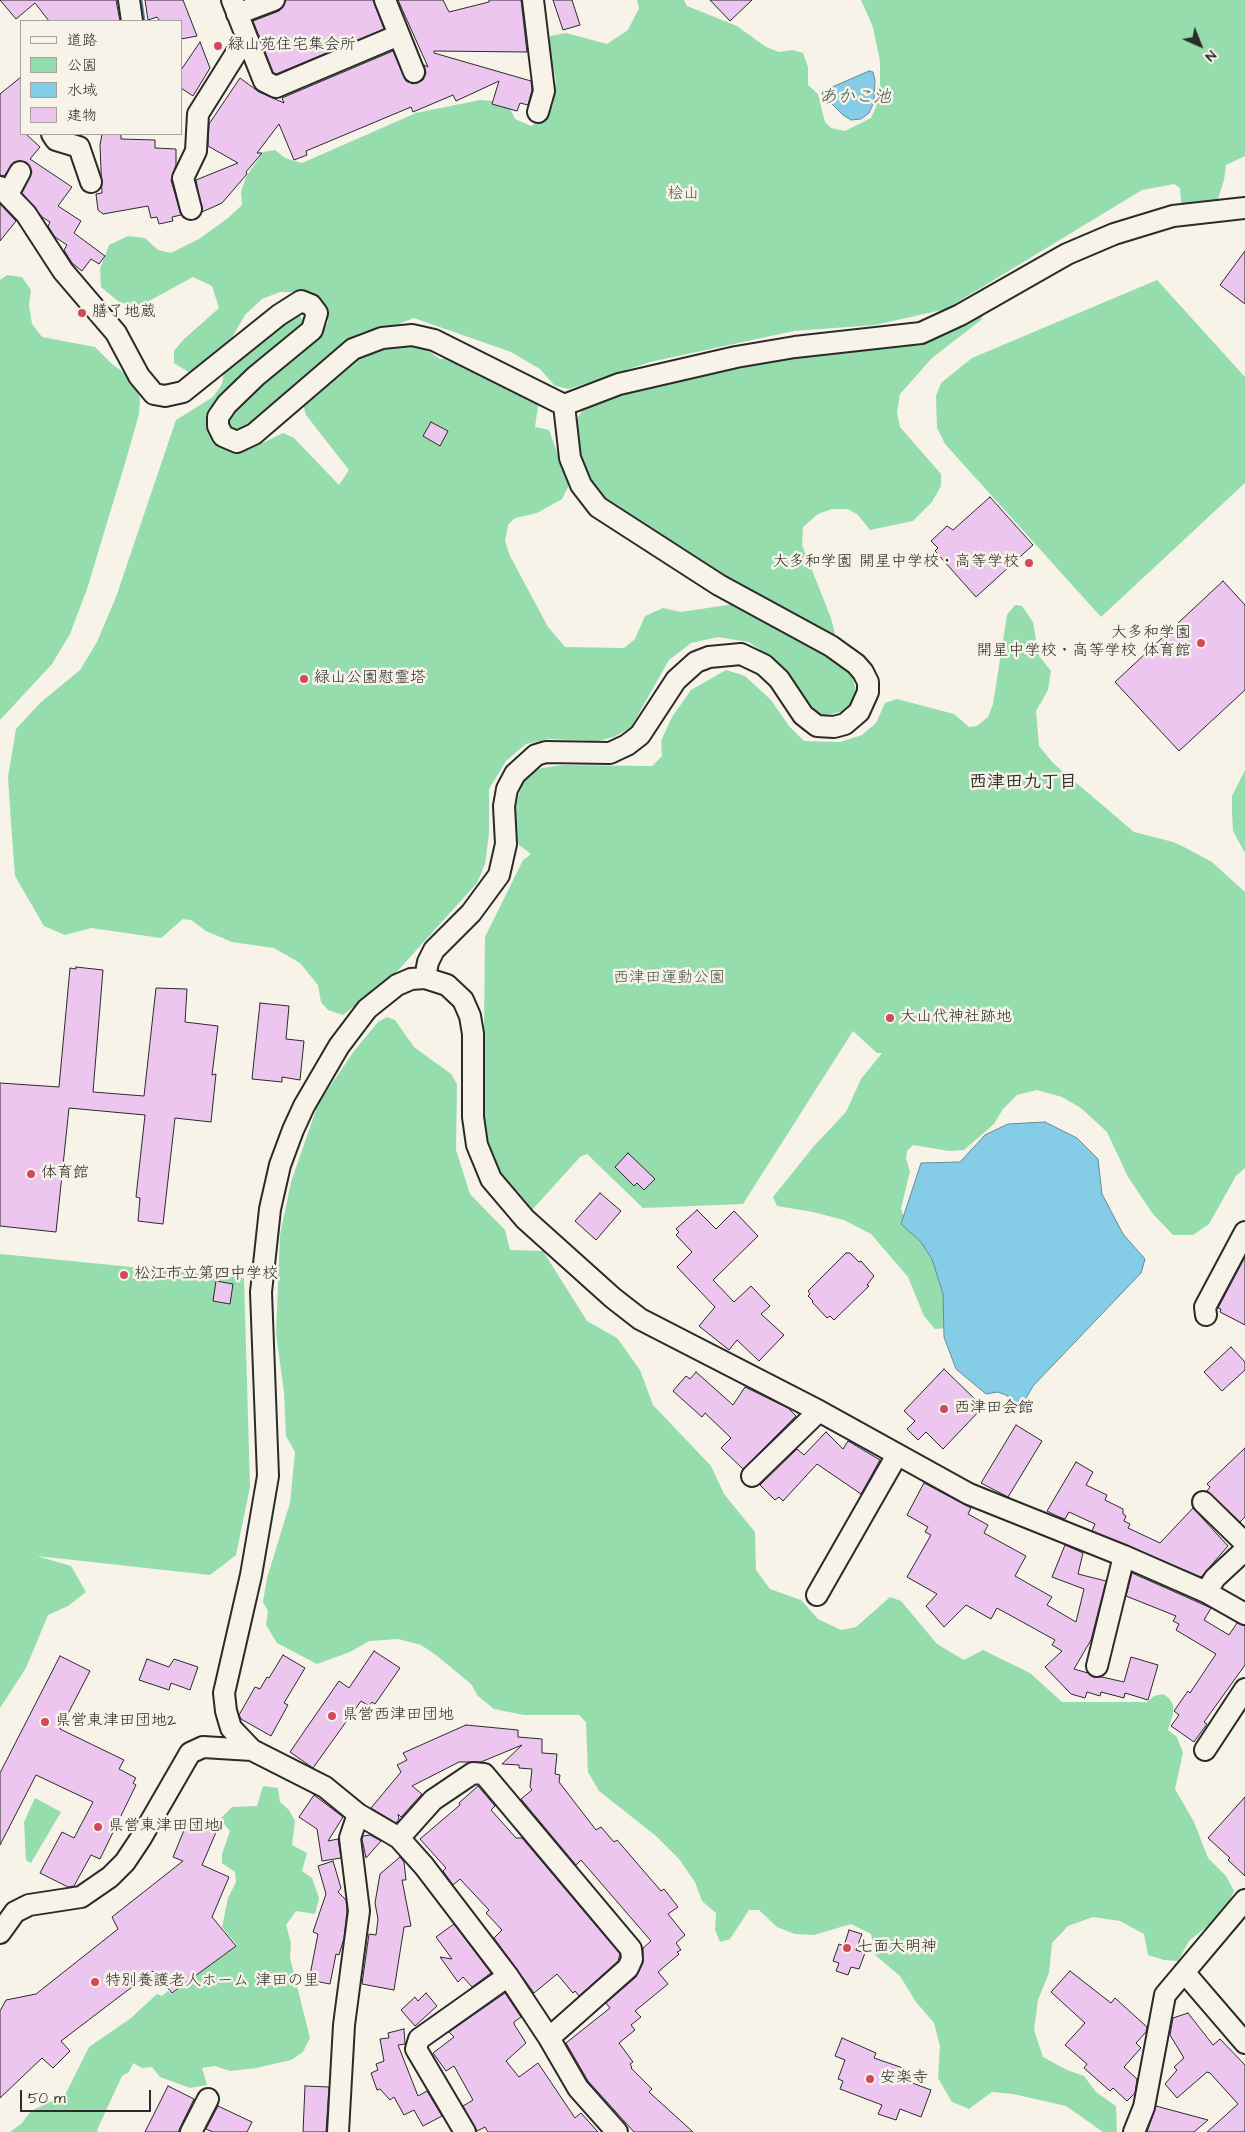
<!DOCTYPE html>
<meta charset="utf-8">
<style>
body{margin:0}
#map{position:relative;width:1245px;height:2132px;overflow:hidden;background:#f7f3e8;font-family:"Architects Daughter","Klee One",sans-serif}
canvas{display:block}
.legend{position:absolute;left:20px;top:20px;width:162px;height:115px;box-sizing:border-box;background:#f7f3e8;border:1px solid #a5a39c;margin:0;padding:6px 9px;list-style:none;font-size:15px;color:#2b2b2b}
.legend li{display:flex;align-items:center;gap:10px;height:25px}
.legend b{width:25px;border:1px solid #a5a39c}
.north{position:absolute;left:1175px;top:20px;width:50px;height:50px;-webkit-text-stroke:4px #f7f3e8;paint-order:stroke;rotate:136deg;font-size:14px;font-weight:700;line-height:20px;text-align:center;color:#2b2b2b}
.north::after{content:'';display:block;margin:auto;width:18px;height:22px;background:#2b2b2b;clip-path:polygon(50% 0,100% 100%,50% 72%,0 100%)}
.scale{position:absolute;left:20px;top:2090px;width:131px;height:22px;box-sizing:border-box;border:2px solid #2b2b2b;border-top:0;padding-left:6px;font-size:15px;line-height:18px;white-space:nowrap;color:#2b2b2b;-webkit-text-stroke:4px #f7f3e8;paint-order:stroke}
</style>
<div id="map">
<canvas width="1245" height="2132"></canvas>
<ul class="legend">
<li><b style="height:6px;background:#f7f3e8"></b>道路</li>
<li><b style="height:14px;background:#95ddac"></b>公園</li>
<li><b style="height:14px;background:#85cde6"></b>水域</li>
<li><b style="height:14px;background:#edc6f0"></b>建物</li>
</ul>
<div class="north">N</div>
<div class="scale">50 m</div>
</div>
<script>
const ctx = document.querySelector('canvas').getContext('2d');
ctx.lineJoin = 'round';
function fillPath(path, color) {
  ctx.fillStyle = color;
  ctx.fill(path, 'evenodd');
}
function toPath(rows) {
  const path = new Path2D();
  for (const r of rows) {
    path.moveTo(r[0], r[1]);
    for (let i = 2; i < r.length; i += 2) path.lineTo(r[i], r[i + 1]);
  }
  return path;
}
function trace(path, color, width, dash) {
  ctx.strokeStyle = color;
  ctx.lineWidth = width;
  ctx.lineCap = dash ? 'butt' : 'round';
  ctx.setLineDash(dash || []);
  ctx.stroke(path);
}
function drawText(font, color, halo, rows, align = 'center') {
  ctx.font = font + ' "Architects Daughter","Klee One",sans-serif';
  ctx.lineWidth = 5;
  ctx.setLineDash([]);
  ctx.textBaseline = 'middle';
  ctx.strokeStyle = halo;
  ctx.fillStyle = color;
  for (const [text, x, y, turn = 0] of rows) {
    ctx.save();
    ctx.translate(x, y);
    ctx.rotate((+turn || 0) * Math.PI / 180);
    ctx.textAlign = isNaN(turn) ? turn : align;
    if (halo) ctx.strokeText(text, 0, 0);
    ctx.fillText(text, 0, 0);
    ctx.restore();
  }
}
const green = toPath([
 [637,0,684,0,687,6,737,26,766,47,779,52,793,50,803,53,808,67,808,85,818,94,825,122,831,128,845,131,871,118,878,102,880,88,880,61,873,27,861,0,1245,0,1245,156,1226,165,1224,180,1217,202,1187,209,1181,202,1180,188,1174,184,1142,190,946,309,875,325,794,331,650,362,569,389,555,386,540,369,511,352,414,318,354,341,246,433,233,432,225,426,232,412,255,388,321,336,328,322,324,303,311,292,280,292,262,299,245,315,231,339,190,373,174,363,174,351,183,340,219,308,212,286,193,277,138,307,119,302,101,287,100,269,109,245,128,236,145,238,158,250,171,253,199,239,228,218,242,205,241,192,246,177,263,152,275,150,285,158,302,163,416,113,480,100,507,102,515,119,531,126,540,121,553,105,556,80,549,49,550,36,566,33,607,44,628,30,639,8],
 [7,275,22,277,31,290,29,305,32,324,42,337,95,347,112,364,131,378,140,398,139,414,126,460,87,589,70,634,52,664,0,720,0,280],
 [1157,280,1245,377,1245,483,1101,617,945,444,937,428,936,396,941,383,972,358],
 [985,310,981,320,932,358,900,394,897,413,900,427,941,474,941,486,932,502,913,521,870,530,858,515,848,509,832,509,818,514,803,527,802,545,831,618,835,634,831,637,672,547,604,501,590,482,580,454,575,422,582,411,594,401],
 [299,314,307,328,222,405,236,449,248,450,283,433,294,438,339,485,349,470,306,415,303,404,337,372,367,352,393,346,420,345,440,359,456,358,539,400,535,427,549,430,569,485,562,499,537,513,515,518,508,525,505,541,510,556,548,627,565,647,624,648,635,639,645,616,663,608,681,612,734,604,797,637,845,669,853,678,856,690,854,699,845,711,822,716,810,710,791,677,769,656,749,642,718,637,691,643,669,660,631,727,614,737,598,741,549,739,526,744,506,761,489,789,489,834,485,864,477,883,393,976,343,1015,328,1010,321,1002,318,985,300,963,274,948,232,942,206,931,191,920,183,919,161,938,91,928,65,935,44,926,15,876,11,823,8,777,16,729,40,703,80,670,97,642,116,597,176,420,213,397,222,384,224,371,253,340],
 [1015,605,1022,606,1033,622,1039,656,1051,671,1048,690,1036,711,1039,746,1053,763,1134,832,1173,842,1184,847,1212,862,1245,892,1245,1168,1236,1176,1209,1224,1193,1235,1173,1235,1153,1214,1128,1177,1107,1132,1081,1108,1062,1097,1037,1090,1017,1095,1003,1109,994,1124,964,1150,949,1151,913,1145,907,1151,906,1159,910,1171,901,1209,906,1222,934,1254,945,1289,947,1328,935,1329,924,1316,908,1277,871,1234,844,1220,813,1212,777,1206,773,1197,814,1146,846,1112,861,1079,882,1053,877,1053,853,1031,743,1204,643,1208,587,1154,580,1157,532,1210,500,1174,489,1151,483,1123,485,937,523,860,531,854,519,845,514,829,515,808,523,781,536,769,562,765,652,766,662,756,661,741,672,717,691,690,726,670,745,676,771,700,789,726,804,741,840,742,862,735,876,723,885,703,897,699,954,714,969,727,977,726,988,717,993,704,1007,615],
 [1245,770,1245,853,1233,831,1232,813,1232,796],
 [387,1017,395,1020,414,1047,451,1074,457,1084,456,1150,470,1194,505,1230,510,1250,543,1251,587,1321,617,1338,640,1370,653,1405,711,1466,724,1494,755,1532,756,1570,770,1589,801,1600,818,1619,841,1630,856,1627,890,1597,901,1601,937,1644,964,1660,983,1650,1030,1673,1062,1702,1147,1702,1154,1696,1163,1694,1169,1698,1173,1705,1173,1714,1168,1730,1177,1737,1183,1753,1175,1789,1194,1822,1208,1858,1226,1876,1234,1891,1223,1913,1189,1941,1178,1961,1164,1960,1148,1955,1144,1934,1120,1921,1093,1917,1068,1926,1052,1943,1049,1973,1038,2000,1034,2030,1043,2057,1067,2070,1084,2076,1096,2092,1116,2106,1117,2132,1103,2132,1066,2106,1013,2094,992,2092,969,2109,952,2102,938,2078,940,2046,934,2023,916,2002,900,1976,875,1955,871,1934,851,1924,814,1935,795,1934,777,1927,759,1910,749,1910,730,1939,720,1942,715,1930,716,1913,702,1901,695,1882,679,1859,656,1836,599,1791,588,1772,586,1722,579,1715,524,1715,494,1709,478,1696,471,1684,436,1655,421,1645,398,1639,369,1641,350,1652,317,1664,277,1643,266,1625,268,1611,263,1602,267,1578,290,1503,295,1452,286,1436,284,1392,276,1334,280,1235,291,1182,318,1104,354,1051,378,1022],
 [0,1254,244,1278,250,1487,236,1555,210,1575,37,1556,71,1566,86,1592,68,1606,48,1615,26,1668,0,1708],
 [263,1786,278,1788,280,1802,289,1810,295,1821,292,1845,307,1853,302,1871,312,1878,319,1898,315,1914,296,1911,286,1925,291,1943,290,1958,310,2038,303,2052,291,2060,256,2068,230,2071,215,2066,202,2068,207,2085,190,2088,160,2077,152,2067,142,2068,133,2063,129,2072,122,2076,97,2130,98,2132,10,2132,22,2123,31,2111,65,2095,89,2047,131,2018,157,1994,162,1996,168,1991,172,1994,237,1945,222,1927,228,1898,236,1882,235,1872,222,1863,222,1854,230,1831,220,1819,232,1807,257,1806],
 [35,1798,61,1812,31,1863,26,1860,24,1822]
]);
const water = toPath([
 [869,71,873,72,875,80,874,102,869,113,861,119,851,120,843,115,822,94,823,91,869,71],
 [1045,1122,1077,1138,1098,1159,1102,1194,1123,1234,1145,1259,1141,1273,1033,1386,1025,1400,1017,1404,1006,1395,998,1392,986,1394,956,1369,944,1337,943,1294,932,1259,921,1242,901,1224,921,1163,960,1162,985,1135,1008,1124,1045,1122]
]);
const stream = toPath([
 [140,0,143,21]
]);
const building = toPath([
 [0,0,116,0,120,21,49,21,35,3,16,19,0,0],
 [145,0,183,0,197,36,181,39,181,21,160,21,157,17,148,20,145,0],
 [286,0,373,0,384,29,276,74,273,72,253,21,279,11,283,7,286,0],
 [398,0,443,0,449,12,489,2,489,0,521,0,527,52,434,51,434,53,531,81,532,90,528,105,520,103,517,111,492,104,499,81,456,101,453,95,413,112,411,107,306,151,307,155,294,160,279,124,257,153,262,153,246,172,247,174,222,203,202,212,196,180,238,163,208,146,209,124,240,78,259,92,284,103,282,98,393,51,406,81,413,84,423,80,426,73,424,65,428,67,398,0],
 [553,0,572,0,580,25,563,30,553,0],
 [710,0,752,0,730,21,710,0],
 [200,42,210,68,193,96,181,88,181,70,200,42],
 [21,77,21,134,26,134,40,147,30,159,72,187,58,206,81,221,74,233,105,256,99,264,91,259,82,271,72,263,64,250,67,245,55,237,48,226,50,222,42,217,22,193,32,172,26,162,14,162,4,176,0,175,0,94,21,77],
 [102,134,121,134,121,139,155,140,155,148,176,149,176,165,171,180,181,215,172,217,173,221,159,224,157,217,151,218,148,206,103,214,98,210,96,194,102,193,100,145,102,134],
 [0,204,16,221,0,241,0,204],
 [1245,251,1245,304,1220,285,1245,251],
 [431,422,448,431,440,446,423,436,431,422],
 [990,497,1033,545,976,597,935,551,938,548,931,541,947,526,953,530,990,497],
 [1223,581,1245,605,1245,690,1179,751,1115,682,1223,581],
 [76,967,103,970,93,1092,144,1096,156,988,187,989,185,1022,218,1026,212,1075,216,1074,211,1122,175,1118,163,1224,138,1221,140,1198,136,1197,145,1115,69,1108,56,1232,0,1226,0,1083,59,1087,70,968,76,969,76,967],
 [260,1003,289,1006,286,1039,304,1041,300,1080,282,1077,282,1082,252,1079,260,1003],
 [628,1153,655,1179,644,1190,637,1183,634,1186,615,1167,628,1153],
 [600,1193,621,1211,596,1240,575,1221,600,1193],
 [697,1210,716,1229,734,1211,758,1236,713,1280,734,1302,751,1286,770,1306,761,1314,784,1335,759,1361,737,1340,729,1350,699,1326,715,1307,677,1267,692,1252,676,1235,679,1232,676,1229,697,1210],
 [846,1253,850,1253,859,1262,861,1261,874,1276,867,1285,869,1286,834,1320,830,1316,827,1318,812,1302,813,1301,808,1296,810,1294,808,1291,846,1253],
 [1245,1257,1245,1325,1220,1312,1221,1309,1218,1308,1245,1257],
 [216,1281,233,1284,230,1304,213,1301,216,1281],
 [1231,1347,1245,1362,1245,1370,1222,1391,1204,1372,1231,1347],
 [944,1369,983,1407,943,1449,926,1432,918,1440,907,1429,915,1421,904,1411,944,1369],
 [696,1372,733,1405,745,1387,788,1408,796,1416,743,1469,721,1448,731,1438,705,1413,702,1417,673,1391,686,1376,690,1379,696,1372],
 [1016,1425,1042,1441,1008,1497,981,1483,1016,1425],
 [826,1432,843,1449,848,1441,880,1460,861,1494,817,1464,783,1501,779,1497,775,1500,760,1485,797,1449,804,1455,826,1432],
 [1245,1448,1245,1517,1240,1522,1207,1491,1210,1487,1207,1484,1245,1448],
 [1076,1462,1093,1472,1086,1485,1107,1495,1105,1500,1123,1509,1123,1514,1126,1516,1124,1521,1130,1524,1128,1528,1160,1543,1193,1508,1228,1546,1201,1577,1092,1531,1095,1524,1069,1512,1065,1519,1057,1516,1047,1511,1076,1462],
 [924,1483,971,1508,968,1514,988,1525,984,1533,1026,1556,1015,1576,1052,1597,1047,1605,1076,1622,1084,1589,1052,1577,1065,1545,1083,1553,1078,1574,1106,1581,1091,1640,1074,1669,1088,1673,1094,1677,1102,1677,1124,1682,1131,1657,1158,1665,1148,1700,1125,1693,1124,1698,1101,1692,1100,1696,1087,1692,1085,1698,1071,1694,1045,1667,1062,1651,1052,1645,1055,1640,997,1608,991,1619,966,1605,944,1627,926,1606,937,1594,907,1577,931,1535,925,1532,928,1527,907,1515,924,1483],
 [1132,1573,1211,1608,1204,1620,1229,1635,1237,1623,1245,1626,1245,1665,1204,1722,1207,1724,1194,1742,1171,1726,1179,1715,1174,1711,1188,1691,1190,1693,1216,1654,1176,1630,1179,1624,1173,1621,1176,1616,1126,1596,1132,1573],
 [374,1651,400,1668,375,1704,372,1702,369,1706,361,1701,313,1768,290,1752,339,1681,349,1688,374,1651],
 [283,1655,305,1668,284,1703,288,1705,271,1736,241,1719,239,1715,255,1687,260,1689,267,1677,269,1678,283,1655],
 [60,1656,90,1671,60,1729,124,1760,119,1769,136,1778,133,1783,136,1785,100,1859,91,1855,74,1886,68,1887,40,1873,62,1832,74,1838,93,1802,36,1775,0,1845,0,1773,60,1656],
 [147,1659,169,1667,174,1659,198,1667,190,1690,171,1683,169,1690,139,1680,147,1659],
 [466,1725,518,1730,518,1737,542,1739,542,1753,557,1754,555,1774,560,1775,559,1782,596,1830,601,1827,614,1842,617,1840,661,1891,664,1889,678,1907,668,1914,685,1935,676,1943,681,1950,677,1952,679,1954,658,1972,668,1984,635,2011,641,2017,631,2025,635,2030,619,2043,633,2062,630,2064,632,2067,631,2068,652,2089,649,2092,693,2132,634,2132,588,2081,566,2043,610,2008,606,2003,636,1977,643,1963,643,1948,651,1941,581,1860,576,1865,521,1799,532,1790,530,1787,532,1769,519,1768,519,1765,502,1764,522,1745,481,1762,459,1762,412,1786,422,1794,401,1817,398,1814,399,1819,396,1823,371,1808,401,1772,397,1765,407,1760,403,1753,466,1725],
 [478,1786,495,1806,491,1810,516,1838,522,1838,620,1954,618,1961,579,1996,575,1991,573,1993,557,1974,534,1993,494,1938,502,1930,486,1913,489,1910,460,1879,453,1885,443,1871,446,1868,420,1839,460,1805,459,1803,478,1786],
 [314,1795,343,1817,328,1841,338,1839,341,1858,322,1861,317,1829,299,1817,314,1795],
 [1245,1797,1245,1876,1228,1860,1230,1858,1208,1838,1245,1797],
 [189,1818,217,1830,202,1865,229,1877,212,1917,236,1946,172,1993,153,1971,61,2041,70,2051,53,2068,42,2058,0,2098,0,2011,6,2000,36,1994,118,1929,112,1917,183,1861,173,1857,189,1818],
 [370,1835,381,1841,366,1858,362,1839,363,1836,370,1835],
 [400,1857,404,1862,406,1880,402,1880,411,1926,404,1927,394,1990,362,1984,369,1934,376,1935,378,1919,375,1903,380,1874,400,1857],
 [333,1861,341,1888,338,1892,346,1900,347,1911,344,1938,339,1955,336,1954,330,1984,309,1980,318,1934,313,1932,326,1894,318,1866,333,1861],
 [454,1924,491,1973,472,1987,463,1977,458,1982,440,1957,452,1959,436,1937,454,1924],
 [849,1930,862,1934,856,1950,865,1953,859,1969,851,1967,848,1975,836,1971,839,1963,833,1961,839,1944,844,1946,849,1930],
 [1070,1971,1111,2003,1115,1998,1147,2027,1146,2032,1136,2043,1141,2048,1124,2067,1137,2079,1135,2093,1127,2101,1113,2088,1110,2091,1084,2068,1087,2064,1065,2045,1085,2023,1051,1992,1070,1971],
 [426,1993,437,2006,415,2026,401,2010,415,1997,418,2001,426,1993],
 [505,1993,521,2017,514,2022,514,2024,526,2043,506,2061,519,2077,538,2063,575,2118,581,2113,598,2132,488,2132,485,2127,477,2131,463,2106,473,2100,454,2066,446,2071,433,2053,454,2037,449,2032,505,1993],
 [1188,2013,1213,2045,1220,2039,1245,2065,1245,2132,1207,2132,1238,2104,1210,2073,1207,2072,1177,2098,1165,2084,1177,2070,1174,2067,1184,2058,1170,2035,1173,2018,1188,2013],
 [404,2029,405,2044,398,2045,418,2096,427,2091,442,2116,423,2126,414,2110,404,2115,394,2097,390,2100,380,2089,377,2090,371,2073,378,2070,376,2064,384,2061,380,2039,389,2038,388,2033,404,2029],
 [842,2038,876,2053,874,2058,903,2068,899,2078,931,2090,921,2117,900,2109,896,2120,878,2114,882,2105,840,2089,843,2081,838,2079,845,2060,835,2056,842,2038],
 [168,2086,194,2099,178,2132,145,2132,168,2086],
 [305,2086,329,2087,326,2132,303,2132,305,2086],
 [218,2106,252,2122,247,2132,213,2132,206,2129,218,2106],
 [1156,2106,1208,2120,1194,2132,1147,2132,1156,2106]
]);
const street = toPath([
 [129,0,132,21],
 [232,0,264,81,276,87,399,35],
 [385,0,414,72],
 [533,0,544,91,538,112],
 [237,14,274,0],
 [52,134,56,140,79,147,91,182],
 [0,187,26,214,63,271,116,333,139,376,154,394,165,396,183,392,279,315,301,301,311,305,317,313,312,330,256,376,227,404,218,417,218,426,223,436,237,442,254,434,353,349,382,338,412,335,434,340,564,405,619,384,736,357,795,347,921,333,960,315,1067,254,1114,234,1173,216,1245,208],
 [8,194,20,172],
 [191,209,183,178,196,151,198,114,240,47,248,40],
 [425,978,428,962,434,950,471,913,499,875,506,844,504,806,507,789,515,774,536,755,546,752,610,753,627,745,640,735,676,680,696,662,709,657,741,654,764,665,779,679,803,715,817,726,834,727,845,724,859,712,868,692,868,682,863,672,856,664,831,646,719,585,598,507,581,485,570,458,564,405],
 [1206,1315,1205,1307,1245,1232],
 [752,1476,819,1411],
 [1203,1502,1245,1543],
 [1206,1592,1215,1578,1245,1550],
 [817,1595,897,1455],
 [1097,1666,1124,1556],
 [252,1750,231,1728,226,1711,224,1693,251,1575,268,1476,261,1292,270,1209,280,1165,293,1130,304,1106,339,1046,367,1009,397,985,411,979,425,978,447,985,463,1000,470,1016,473,1034,473,1117,477,1145,491,1179,525,1219,613,1298,640,1319,819,1411,969,1494,1124,1556,1206,1592,1245,1614],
 [1205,1750,1245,1689],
 [399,1838,433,1800,473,1773,484,1774,631,1949,632,1959,628,1968,549,2038],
 [0,1933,15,1912,29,1905,81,1897,110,1877,125,1862,141,1838,190,1753,203,1747,252,1750,325,1787,358,1814,399,1838,424,1866,508,1976,549,2038,578,2088,617,2132],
 [1184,1972,1245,2043],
 [191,2132,208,2099],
 [338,2132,344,2025,359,1911,350,1838,358,1814],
 [465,2132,416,2049,419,2039,508,1976],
 [1134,2132,1144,2107,1165,1995,1245,1900]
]);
const markers = [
 [218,46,5,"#d1495b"],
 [82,313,5,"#d1495b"],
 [1029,563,5,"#d1495b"],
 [1201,643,5,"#d1495b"],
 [304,679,5,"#d1495b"],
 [890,1018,5,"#d1495b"],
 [31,1174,5,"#d1495b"],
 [124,1275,5,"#d1495b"],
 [944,1409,5,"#d1495b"],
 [332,1716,5,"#d1495b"],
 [45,1722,5,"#d1495b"],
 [98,1827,5,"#d1495b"],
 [847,1948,5,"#d1495b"],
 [95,1982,5,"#d1495b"],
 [870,2079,5,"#d1495b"]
];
const poiNames = [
 ["緑山苑住宅集会所",228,46],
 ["膳了地蔵",92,313],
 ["大多和学園 開星中学校・高等学校",1019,563,"right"],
 ["大多和学園",1191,634,"right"],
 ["開星中学校・高等学校 体育館",1191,652,"right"],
 ["緑山公園慰霊塔",314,679],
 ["大山代神社跡地",900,1018],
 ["体育館",41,1174],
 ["松江市立第四中学校",134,1275],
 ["西津田会館",954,1409],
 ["県営西津田団地",342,1716],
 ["県営東津田団地2",55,1722],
 ["県営東津田団地1",108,1827],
 ["七面大明神",857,1948],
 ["特別養護老人ホーム 津田の里",105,1982],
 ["安楽寺",880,2079]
];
const parkNames = [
 ["桧山",683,195],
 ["西津田運動公園",669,979]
];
const waterNames = [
 ["あかこ池",855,98]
];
const neighbourhoodNames = [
 ["西津田九丁目",1023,783]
];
fillPath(green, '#95ddac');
fillPath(water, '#85cde6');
trace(water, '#618c9b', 1);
trace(stream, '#618c9b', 5);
fillPath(building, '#edc6f0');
trace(building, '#2b2b2b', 1);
trace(street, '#2b2b2b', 24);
trace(street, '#f7f3e8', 20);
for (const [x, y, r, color] of markers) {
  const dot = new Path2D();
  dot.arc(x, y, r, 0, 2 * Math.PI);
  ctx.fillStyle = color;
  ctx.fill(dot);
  trace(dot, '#f7f3e8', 2);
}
drawText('16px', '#2b2b2b', '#f7f3e8', poiNames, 'left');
drawText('16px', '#46584b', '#f7f3e8', parkNames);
drawText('italic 18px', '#42545a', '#f7f3e8', waterNames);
drawText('bold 18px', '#2b2b2b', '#f7f3e8', neighbourhoodNames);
</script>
